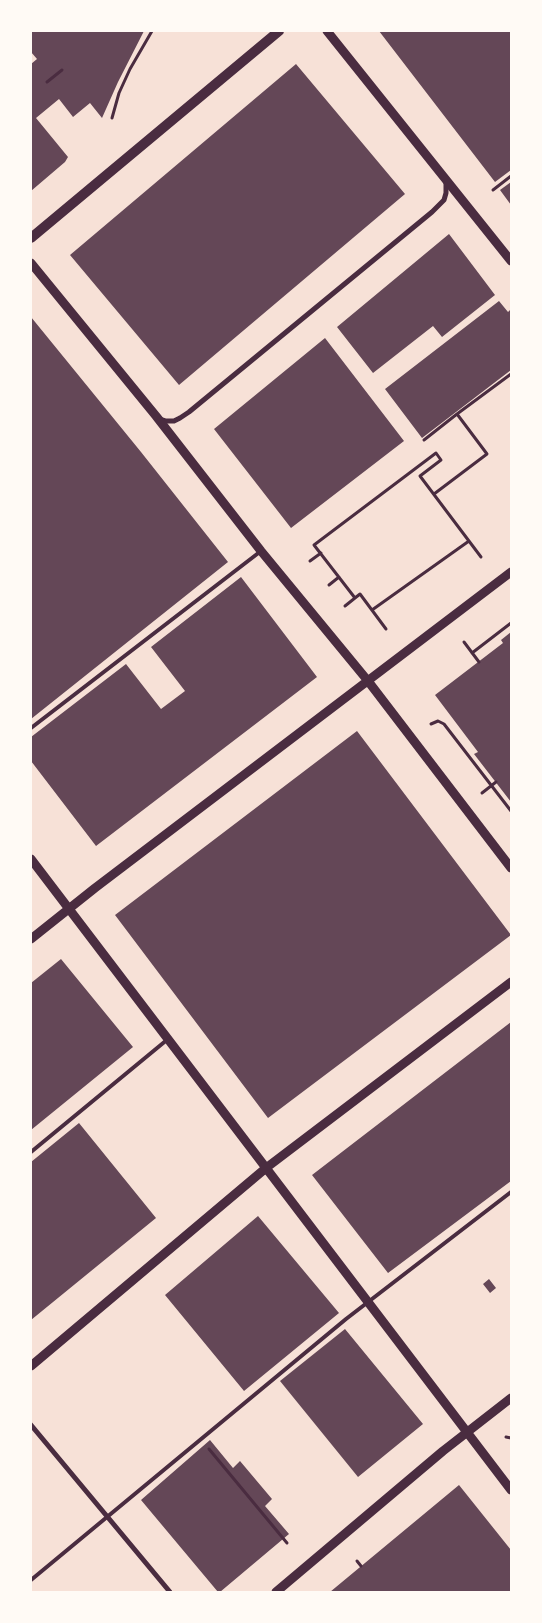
<!DOCTYPE html>
<style>
body{margin:0}
#map{position:relative;width:542px;height:1623px;overflow:hidden;background:#f7e1d7;font-family:Overpass,sans-serif}
canvas{display:block}
.frame{position:absolute;inset:0;border:32px solid #fffaf5;pointer-events:none}
</style>
<div id="map">
<canvas width="542" height="1623"></canvas>
<div class="frame"></div>
</div>
<script>
const ctx = document.querySelector('canvas').getContext('2d');
ctx.lineJoin = 'round';
function fillPath(path, color) {
  ctx.fillStyle = color;
  ctx.fill(path, 'evenodd');
}
function toPath(rows) {
  const path = new Path2D();
  for (const r of rows) {
    path.moveTo(r[0], r[1]);
    for (let i = 2; i < r.length; i += 2) path.lineTo(r[i], r[i + 1]);
  }
  return path;
}
function trace(path, color, width, dash) {
  ctx.strokeStyle = color;
  ctx.lineWidth = width;
  ctx.lineCap = dash ? 'butt' : 'round';
  ctx.setLineDash(dash || []);
  ctx.stroke(path);
}
const building = toPath([
 [31,31,144,31,118,82,102,118,90,103,73,117,59,99,36,118,68,157,65,162,31,191,31,64,37,59,31,52],
 [379,31,511,31,511,170,495,182],
 [296,64,405,194,179,385,70,255],
 [511,182,511,205,500,190],
 [449,234,495,295,442,337,433,326,373,373,337,327],
 [499,301,508,312,511,309,511,370,422,438,385,389],
 [31,317,141,452,228,562,31,719],
 [325,338,404,441,291,528,214,429],
 [241,577,317,677,96,846,31,761,31,737,126,664,161,709,185,691,151,647],
 [511,632,511,802,474,754,478,752,435,695,503,643,501,640],
 [357,731,511,935,268,1118,115,915],
 [61,959,133,1047,31,1130,31,983],
 [511,1022,511,1181,388,1273,312,1175],
 [79,1123,156,1218,31,1320,31,1162],
 [258,1216,339,1313,244,1391,165,1295],
 [489,1279,496,1288,490,1293,483,1284],
 [345,1329,423,1424,358,1477,280,1381],
 [210,1440,233,1468,240,1461,272,1499,265,1506,289,1534,220,1592,218,1592,141,1500],
 [459,1485,511,1550,511,1592,330,1592]
]);
const path = toPath([
 [47,82,62,70],
 [112,118,119,93,130,69,152,31],
 [493,190,511,176],
 [424,440,457,414],
 [434,494,487,454,457,414,511,374],
 [310,561,321,553],
 [329,585,339,577],
 [345,606,355,598],
 [372,610,469,541],
 [386,629,360,594,355,598,314,545,436,453,441,460,420,476,481,557],
 [464,642,479,662],
 [472,653,511,623],
 [431,724,438,721,444,724,511,811],
 [482,793,496,782],
 [506,1437,511,1438],
 [209,1449,287,1543],
 [357,1561,361,1566]
]);
const service = toPath([
 [31,728,261,551],
 [31,1152,168,1039],
 [31,1580,346,1319,511,1192]
]);
const minor = toPath([
 [160,419,166,421,174,421,180,418,189,412,432,212,444,200,446,193,446,183],
 [31,1425,170,1592]
]);
const tertiary = toPath([
 [327,31,511,261],
 [31,263,156,416,261,551,368,681,511,868],
 [31,859,511,1490],
 [31,939,95,888,511,572],
 [31,1366,266,1168,511,982],
 [276,1592,443,1451,511,1398]
]);
const secondary = toPath([
 [31,238,279,31]
]);
fillPath(building, '#644757');
trace(path, '#4a2c40', 3);
trace(service, '#4a2c40', 4);
trace(minor, '#4a2c40', 5);
trace(tertiary, '#4a2c40', 9);
trace(secondary, '#4a2c40', 10);
</script>
